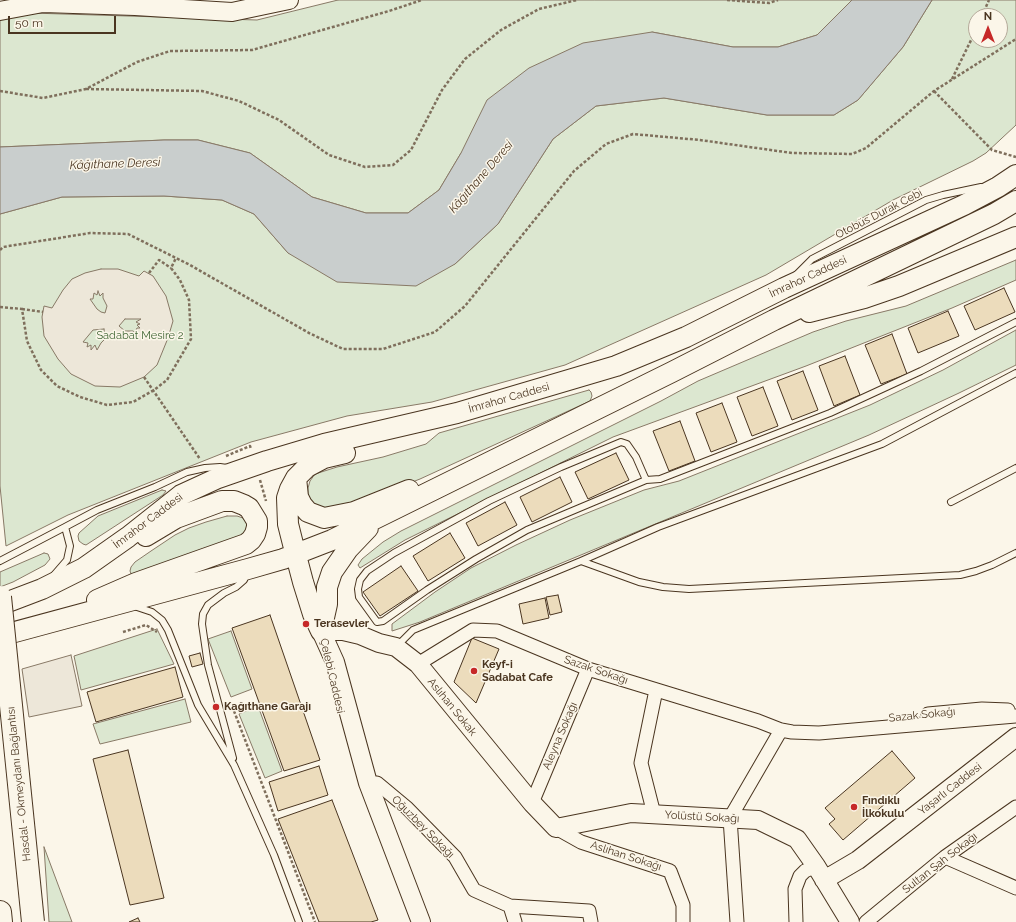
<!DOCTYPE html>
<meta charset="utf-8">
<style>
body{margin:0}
#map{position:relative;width:1016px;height:922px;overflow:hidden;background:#fbf6e9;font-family:Raleway,sans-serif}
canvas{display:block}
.north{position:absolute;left:968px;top:8px;width:40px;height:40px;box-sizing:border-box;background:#fbf6e9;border:1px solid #b4a999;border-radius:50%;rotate:0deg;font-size:11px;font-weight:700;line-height:16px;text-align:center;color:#4a3520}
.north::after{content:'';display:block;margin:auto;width:14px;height:18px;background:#c62828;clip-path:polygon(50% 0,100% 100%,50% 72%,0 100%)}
.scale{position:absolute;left:8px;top:16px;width:108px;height:18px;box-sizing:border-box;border:2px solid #4a3520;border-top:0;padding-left:5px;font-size:12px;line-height:14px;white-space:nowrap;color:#4a3520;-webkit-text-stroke:3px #fbf6e9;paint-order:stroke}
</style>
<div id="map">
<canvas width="1016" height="922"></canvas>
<div class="north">N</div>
<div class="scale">50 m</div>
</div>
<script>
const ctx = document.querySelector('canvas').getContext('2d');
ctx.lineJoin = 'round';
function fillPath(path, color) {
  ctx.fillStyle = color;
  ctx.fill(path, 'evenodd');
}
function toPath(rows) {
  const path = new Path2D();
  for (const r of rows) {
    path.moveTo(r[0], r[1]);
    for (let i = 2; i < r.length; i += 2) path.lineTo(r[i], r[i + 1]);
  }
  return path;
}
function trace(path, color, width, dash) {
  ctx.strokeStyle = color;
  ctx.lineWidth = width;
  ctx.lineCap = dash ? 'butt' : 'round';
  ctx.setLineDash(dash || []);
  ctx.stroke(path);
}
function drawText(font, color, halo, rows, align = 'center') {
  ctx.font = font + ' Raleway,sans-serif';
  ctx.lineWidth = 3;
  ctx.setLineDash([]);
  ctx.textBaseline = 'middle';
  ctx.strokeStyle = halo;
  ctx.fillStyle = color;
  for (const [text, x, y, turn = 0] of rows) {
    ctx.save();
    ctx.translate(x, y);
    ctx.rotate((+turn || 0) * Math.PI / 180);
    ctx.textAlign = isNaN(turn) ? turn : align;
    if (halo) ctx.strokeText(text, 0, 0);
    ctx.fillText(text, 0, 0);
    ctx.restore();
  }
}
const green = toPath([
 [338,0,852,0,817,35,778,47,733,47,652,32,461,153,439,190,408,213,366,213,312,197,250,153,198,140,164,140,0,147,0,15,31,13,257,20,338,0],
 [932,0,1016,0,1016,125,986,153,973,161,893,200,766,275,565,365,432,402,347,416,251,442,68,515,6,546,0,486,0,214,62,197,164,196,222,200,254,214,288,253,455,264,498,224,553,139,596,106,664,98,767,115,834,115,858,100,903,47,932,0],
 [976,16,1000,16,1000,40,976,40,976,16],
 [1016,260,1016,280,952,308,806,366,613,437,405,540,360,568,358,565,362,559,383,542,401,531,661,401,698,381,813,332,846,321,906,306,1016,260],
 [1016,330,1016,365,959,393,869,435,420,622,392,631,392,624,435,592,471,568,516,545,570,520,644,490,679,481,870,405,943,370,1016,330],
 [589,390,591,392,592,396,590,401,420,479,359,503,322,511,310,501,308,495,308,488,310,481,315,474,337,467,383,457,426,444,439,433,589,390],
 [162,490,166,491,163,495,86,545,83,544,79,541,78,536,79,533,98,516,162,490],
 [227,516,237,516,243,518,247,523,247,535,132,576,130,571,131,567,135,562,151,551,175,535,189,528,206,522,227,516],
 [44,553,48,554,50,559,45,565,13,582,0,587,0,572,44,553],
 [157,629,174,664,81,690,74,656,157,629],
 [231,631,252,689,231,697,208,639,231,631],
 [185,699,191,722,100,744,93,724,185,699],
 [258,706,282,771,265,778,239,714,258,706],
 [44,847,72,922,49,922,44,847]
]);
const parking = toPath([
 [101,269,118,269,139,276,144,271,153,276,166,296,173,321,168,338,157,365,144,377,120,387,95,386,71,374,58,359,44,336,42,317,44,306,52,308,63,290,72,279,85,273,101,269],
 [98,291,100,296,103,293,103,298,107,306,105,313,101,312,97,309,90,299,93,299,94,293,97,295,98,291],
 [125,319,141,319,136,322,140,324,137,325,140,328,137,328,136,330,137,334,133,331,125,331,119,326,125,319],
 [104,329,105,339,101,343,97,350,95,345,91,350,91,345,87,347,88,343,83,342,93,330,104,329],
 [71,655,82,706,29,717,22,669,71,655]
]);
const water = toPath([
 [852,0,932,0,903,47,858,100,834,115,767,115,664,98,596,106,553,139,498,224,455,264,416,286,337,282,288,253,254,214,222,200,164,196,62,197,0,214,0,147,164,140,198,140,250,153,312,197,366,213,408,213,439,190,461,153,487,100,529,68,583,43,652,32,733,47,778,47,817,35,852,0]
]);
const building = toPath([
 [1004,288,1015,312,975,330,964,306,1004,288],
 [948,311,959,336,918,353,908,328,948,311],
 [892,334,907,374,881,384,865,345,892,334],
 [845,356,860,395,834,406,819,366,845,356],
 [803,371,818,410,792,420,777,381,803,371],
 [763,387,778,426,752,436,737,397,763,387],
 [722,403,737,442,711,452,696,413,722,403],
 [680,421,695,461,669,471,653,431,680,421],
 [616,453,629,480,588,499,575,472,616,453],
 [560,477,572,502,532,522,520,497,560,477],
 [505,502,517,525,478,546,466,523,505,502],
 [450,533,465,558,428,581,413,556,450,533],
 [401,566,418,591,380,616,363,592,401,566],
 [558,595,562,612,550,615,546,597,558,595],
 [545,598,549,618,523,624,519,604,545,598],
 [270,615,320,760,284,771,232,628,270,615],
 [472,638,499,649,476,703,454,682,472,638],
 [200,653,203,664,192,667,189,656,200,653],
 [175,667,183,697,96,722,87,692,175,667],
 [128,750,164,898,130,905,93,759,128,750],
 [892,751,915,778,843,840,829,824,835,819,825,808,892,751],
 [319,766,328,795,278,811,269,782,319,766],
 [332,800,378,920,371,922,319,922,278,819,332,800],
 [138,918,140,922,129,922,138,918]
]);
const path = toPath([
 [727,0,769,3,778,0],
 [982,16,989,0],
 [952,79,976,30],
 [86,89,202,91,239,101,279,120,329,155,365,167,393,165,411,150,442,90,465,59,501,30,539,9,577,0],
 [0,91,43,98,86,89,137,62,170,51,252,50,389,11,422,0],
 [934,91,992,150,1016,157],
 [0,250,3,247,90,233,128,234,190,265,309,333,343,349,383,349,435,332,465,306,574,171,606,144,633,134,700,140,792,153,852,154,866,148,934,91,1016,39],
 [149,273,159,260,171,268],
 [0,307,22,309,27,341,41,370,57,386,80,397,107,405,133,402,154,390,167,380,191,339,189,300,180,280,171,268,176,258],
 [22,309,43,312],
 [144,377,200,459],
 [226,456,250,446,251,449],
 [260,480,266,501],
 [123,632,146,625,157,632],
 [234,711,315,922]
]);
const lane = toPath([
 [796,275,812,259,926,200,943,195,981,187],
 [646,480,636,457,627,444,621,442,561,467,489,501,394,553,367,571,360,580,358,589,359,597,377,622,383,621,427,590,476,559,527,530,646,480,660,479,830,413,921,371,1016,322],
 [951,502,1016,468],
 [0,561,65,527],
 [581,561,658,527,882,444,1016,373],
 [54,575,67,560,70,546,65,527,97,510,155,487,187,472,205,468,220,467,227,468],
 [134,606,152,612,162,620,168,630,198,705,234,765,274,855,299,922],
 [397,646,413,630,581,561,639,582,663,587,689,589,960,575,976,571,992,565,1016,553],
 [233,758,208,665,202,624,203,614,208,605,224,593,236,587,244,580,246,575]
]);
const street = toPath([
 [418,664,473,630,497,631,588,669,758,721,781,730,792,732,819,733,1016,716],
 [928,714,982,709,1008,710],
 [368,783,377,783,407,808,455,857,474,890,510,906],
 [532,803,588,669],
 [654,814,641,763,656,690],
 [556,828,581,842,670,871,683,905,683,922],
 [945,857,1016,888],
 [515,922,510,906,589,911,591,922],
 [737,922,730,818,781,730],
 [796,922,795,889,800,876,805,871,816,866],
 [866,922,945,857,1016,807]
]);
const secondary = toPath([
 [0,11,43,3,135,6,232,12,289,0],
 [321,631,343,631,360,635,379,643,396,647,418,664,532,803,556,828,631,813,758,820,797,839,816,866,850,922],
 [321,631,335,662,368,783,421,922],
 [824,880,858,860,1016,737]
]);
const primary = toPath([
 [809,312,864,298,899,286,1016,237],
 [296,478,298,497,302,505,308,512,324,518,354,512,409,490],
 [97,600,136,583,246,544,251,540,255,534,257,527,257,521,249,508,244,505,234,501,222,501,176,518,146,536],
 [0,605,42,589,84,568,128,537,181,495,218,478,267,461,324,444,457,413,616,366,686,337,784,288,964,205,998,187,1016,175],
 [321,631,313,614,303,582,293,544,288,524,287,498,290,489,296,478,307,467,324,458,345,453],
 [321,631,327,604,327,587,332,572,348,549,368,528],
 [0,636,248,569,283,559,332,540,672,372,774,320,994,214,1016,201]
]);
const highway = toPath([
 [0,912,1,922]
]);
const highwayBridge = toPath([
 [0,597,33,922]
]);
const markers = [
 [306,624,4,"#c62828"],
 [474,671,4,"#c62828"],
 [216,707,4,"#c62828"],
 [854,807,4,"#c62828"]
];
const streetNames = [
 ["Otobüs Durak Cebi",879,214,-27],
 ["İmrahor Caddesi",808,277,-25],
 ["İmrahor Caddesi",509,398,-16],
 ["İmrahor Caddesi",148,521,-37],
 ["Sazak Sokağı",596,670,19],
 ["Çelebi Caddesi",332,676,77],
 ["Aslıhan Sokak",452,707,51],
 ["Sazak Sokağı",922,715,-6],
 ["Aleyna Sokağı",560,736,-67],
 ["Hasdal - Okmeydanı Bağlantısı",19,784,-96],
 ["Yaşarlı Caddesi",950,789,-38],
 ["Yolüstü Sokağı",702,817,3],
 ["Oğuzbey Sokağı",423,827,45],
 ["Aslıhan Sokağı",626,856,18],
 ["Sultan Şah Sokağı",940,863,-38]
];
const parkNames = [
 ["Sadabat Mesire 2",140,336]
];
const poiNames = [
 ["Terasevler",314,624],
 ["Keyf-i",482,665],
 ["Sadabat Cafe",482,678],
 ["Kağıthane Garajı",224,707],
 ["Fındıklı",862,801],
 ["İlkokulu",862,814]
];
const waterNames = [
 ["Kâğıthane Deresi",115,164,-2],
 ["Kâğıthane Deresi",481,177,-49]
];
fillPath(green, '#dce7d0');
trace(green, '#887966', 1);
fillPath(parking, '#ede7d9');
trace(parking, '#887966', 1);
fillPath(water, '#c9cecd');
trace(water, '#887966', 1);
fillPath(building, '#ecdcbc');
trace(building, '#4a3520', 1);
trace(lane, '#4a3520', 8);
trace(street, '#4a3520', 15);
trace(secondary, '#4a3520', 20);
trace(primary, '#4a3520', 22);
trace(highway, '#4a3520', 24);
trace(path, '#7f6f5c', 2.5, [3, 2]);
trace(lane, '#fbf6e9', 6);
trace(street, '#fbf6e9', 13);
trace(secondary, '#fbf6e9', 18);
trace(primary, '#fbf6e9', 20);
trace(highway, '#fbf6e9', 22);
trace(highwayBridge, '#4a3520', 24, []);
trace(highwayBridge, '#fbf6e9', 22);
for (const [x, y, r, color] of markers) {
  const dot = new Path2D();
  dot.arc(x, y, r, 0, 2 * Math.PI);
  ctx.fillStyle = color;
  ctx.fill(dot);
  trace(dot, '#fbf6e9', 1.5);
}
drawText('11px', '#4a3520', '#fbf6e9', streetNames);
drawText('11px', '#436837', '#fbf6e9', parkNames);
drawText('bold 11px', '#4a3520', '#fbf6e9', poiNames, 'left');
drawText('italic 12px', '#4a3520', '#fbf6e9', waterNames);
</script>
